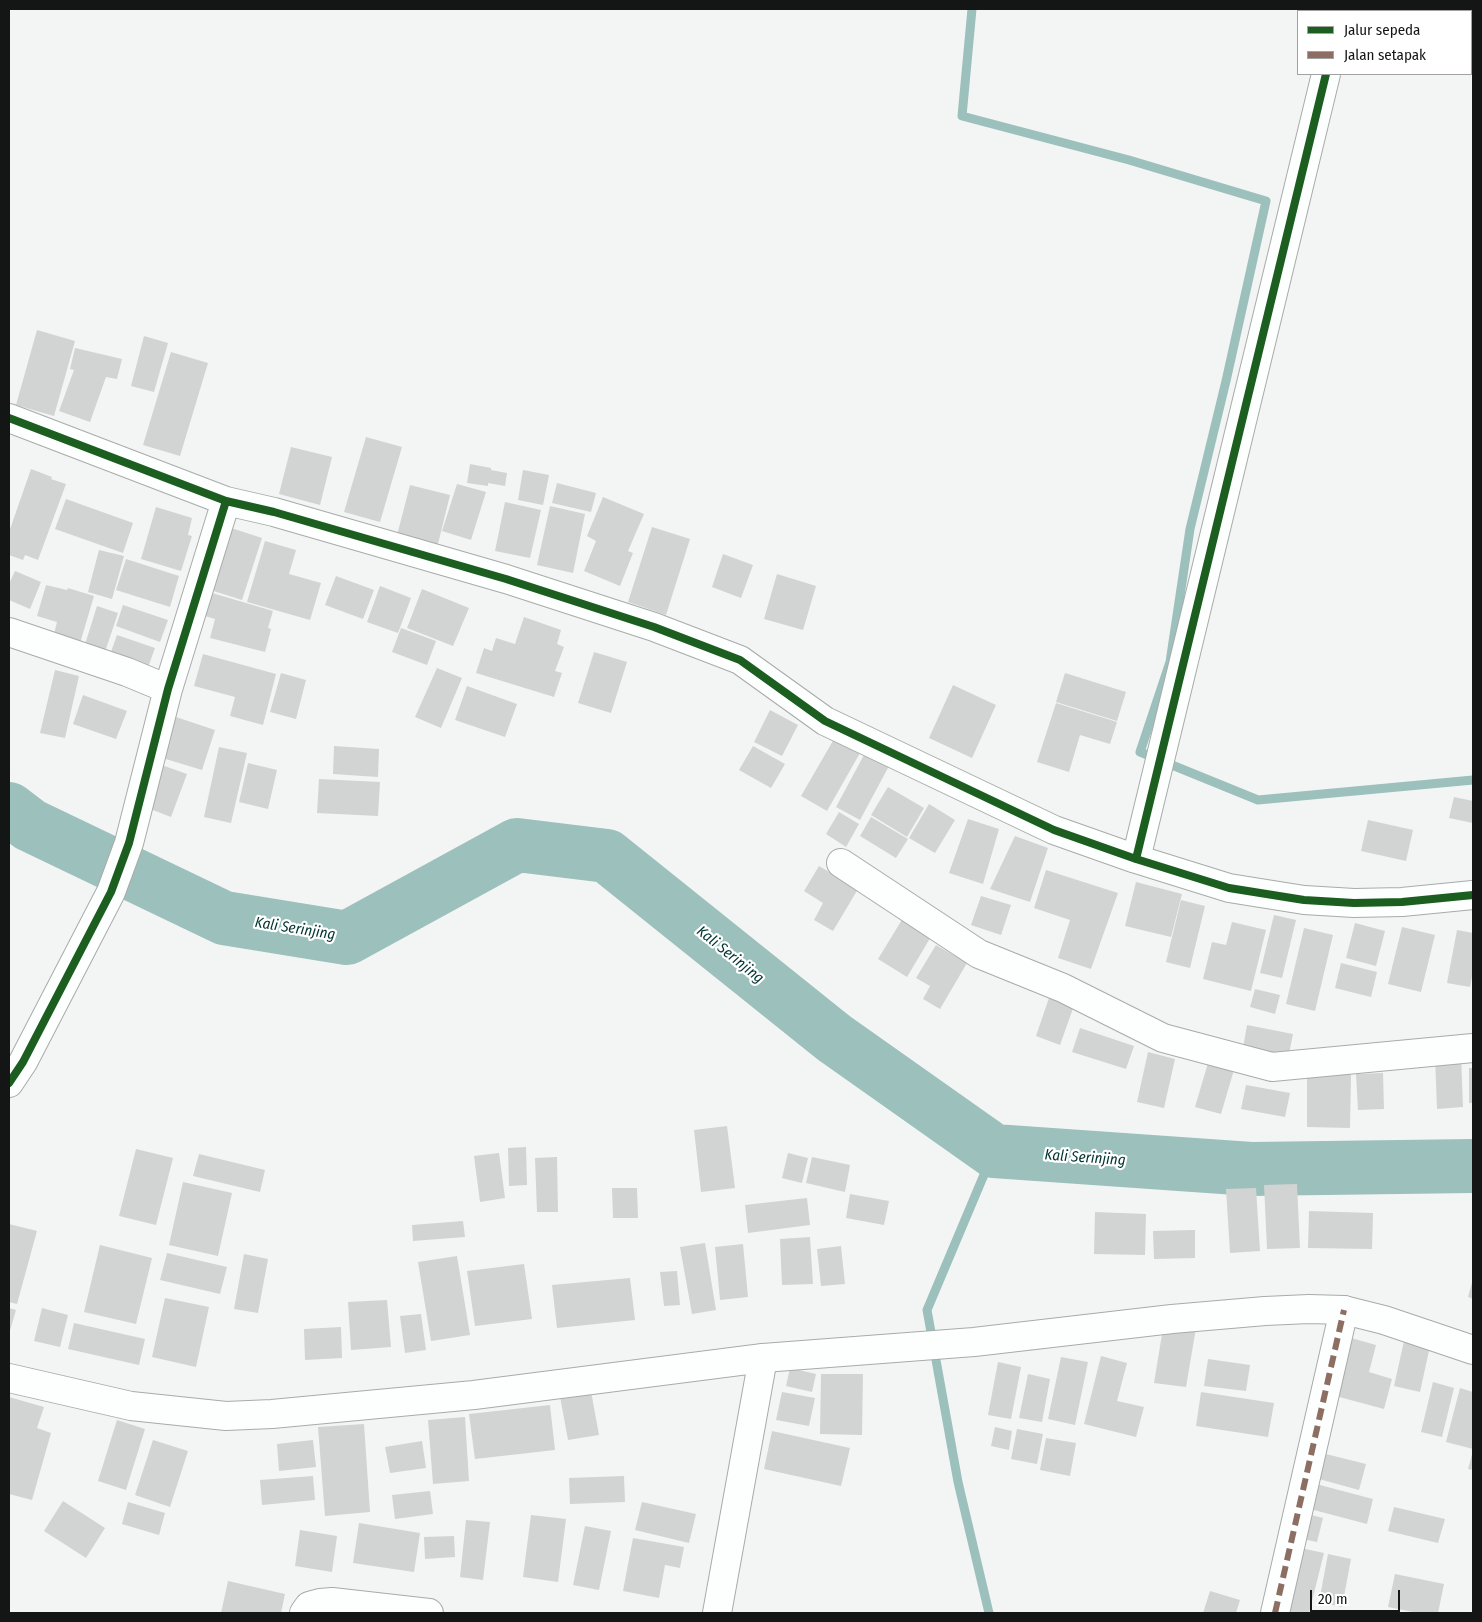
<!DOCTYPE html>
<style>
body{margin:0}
#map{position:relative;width:1482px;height:1622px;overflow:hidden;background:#f3f5f5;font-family:"Fira Sans Condensed",sans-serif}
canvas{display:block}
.frame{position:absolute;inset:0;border:10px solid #141615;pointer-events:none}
.legend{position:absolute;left:1297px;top:10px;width:175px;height:65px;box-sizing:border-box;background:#fff;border:1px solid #a1a2a1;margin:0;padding:6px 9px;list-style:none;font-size:15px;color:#141615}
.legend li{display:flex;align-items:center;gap:10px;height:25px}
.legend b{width:25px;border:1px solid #a1a2a1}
.scale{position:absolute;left:1310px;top:1590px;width:90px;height:22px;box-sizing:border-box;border:2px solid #141615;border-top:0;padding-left:6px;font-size:15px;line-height:18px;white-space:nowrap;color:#141615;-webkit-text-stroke:4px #fff;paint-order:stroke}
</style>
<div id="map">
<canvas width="1482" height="1622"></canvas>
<div class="frame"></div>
<ul class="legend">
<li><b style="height:6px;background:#1b5e20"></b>Jalur sepeda</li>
<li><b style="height:6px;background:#8d6e63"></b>Jalan setapak</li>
</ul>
<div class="scale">20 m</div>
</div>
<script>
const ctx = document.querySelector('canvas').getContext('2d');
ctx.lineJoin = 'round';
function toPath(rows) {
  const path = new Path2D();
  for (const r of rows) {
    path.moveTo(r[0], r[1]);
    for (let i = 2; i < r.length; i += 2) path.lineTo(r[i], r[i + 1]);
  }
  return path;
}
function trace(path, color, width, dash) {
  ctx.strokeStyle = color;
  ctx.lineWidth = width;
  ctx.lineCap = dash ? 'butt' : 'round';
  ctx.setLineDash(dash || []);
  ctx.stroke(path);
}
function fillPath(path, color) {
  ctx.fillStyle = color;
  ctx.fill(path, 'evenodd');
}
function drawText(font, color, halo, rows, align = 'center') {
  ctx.font = font + ' "Fira Sans Condensed",sans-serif';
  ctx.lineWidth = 4.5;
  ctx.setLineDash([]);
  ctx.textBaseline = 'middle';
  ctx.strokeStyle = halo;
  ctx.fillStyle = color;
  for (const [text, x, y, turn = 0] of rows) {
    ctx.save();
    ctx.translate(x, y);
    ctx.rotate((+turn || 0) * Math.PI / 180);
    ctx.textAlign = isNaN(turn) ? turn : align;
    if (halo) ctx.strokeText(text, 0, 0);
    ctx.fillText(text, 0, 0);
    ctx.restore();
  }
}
const stream = toPath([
 [972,9,962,116,1129,160,1266,201,1226,381,1190,529,1170,662,1140,752,1258,800,1473,780],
 [989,1613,958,1482,927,1310,994,1151]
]);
const river = toPath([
 [9,809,30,825,224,918,347,938,517,845,607,856,834,1038,994,1151,1251,1169,1473,1166]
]);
const building = toPath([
 [37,330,75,341,54,416,16,405],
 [144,336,168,343,154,392,131,386],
 [75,348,122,359,117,379,106,377,90,422,59,411,74,370,70,369],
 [171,352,208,363,180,456,143,445],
 [366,437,402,447,380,522,344,512],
 [291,447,332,457,320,505,279,494],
 [470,464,491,468,491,470,507,473,505,486,488,483,488,486,467,483],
 [31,469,52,477,51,479,66,484,38,560,25,555,23,560,9,555,9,532],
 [523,470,549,475,543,505,518,500],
 [557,483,596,493,591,512,552,503],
 [457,484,486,492,471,540,442,531],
 [410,485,450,495,436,552,395,543],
 [603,497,644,514,628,551,633,553,620,586,584,571,596,541,587,536],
 [66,499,133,523,123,553,55,529],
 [505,502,541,510,530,558,495,551],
 [550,506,585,514,573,573,537,565],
 [156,507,192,518,188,535,192,536,181,571,141,559],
 [222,525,262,538,242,600,201,587],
 [652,527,690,539,666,615,628,602],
 [265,541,296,550,289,574,321,583,310,620,247,602],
 [99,550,124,556,112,599,88,592],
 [723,554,753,565,741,598,712,587],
 [126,559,179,576,170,607,116,590],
 [15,571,41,582,30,609,9,600,9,584],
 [777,574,816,586,803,630,764,619],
 [336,576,374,590,363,619,325,605],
 [46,585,67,590,68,588,94,596,78,650,52,642,57,622,37,616],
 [380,586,411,598,398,633,367,622],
 [422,589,469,608,453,646,407,628],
 [202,590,273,611,268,628,271,629,265,652,210,638,215,619,195,613],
 [123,605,168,620,160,642,116,626],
 [97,606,118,613,102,661,82,654],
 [524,617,561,630,557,644,564,647,555,671,562,673,554,697,476,673,484,648,492,651,496,638,515,644],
 [401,628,436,641,427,665,392,652],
 [117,635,155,648,146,673,108,660],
 [594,652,627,662,611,713,578,703],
 [203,654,276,674,263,725,230,716,235,697,194,686],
 [437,668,462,678,441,728,415,717],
 [55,670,79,676,65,738,40,733],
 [281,673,306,680,296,719,270,712],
 [1065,673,1126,692,1117,721,1056,702],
 [953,685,996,705,972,758,929,738],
 [467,686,517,704,505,737,455,720],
 [83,695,127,711,116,739,73,724],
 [1056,703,1117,722,1110,744,1080,735,1069,772,1037,762],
 [770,710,798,725,782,756,754,742],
 [170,715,215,730,202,770,156,756],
 [834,739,860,753,827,811,801,796],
 [334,746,379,749,378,777,333,774],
 [753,746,785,764,771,788,739,770],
 [219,747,247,753,231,823,204,817],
 [865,753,889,766,860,820,836,807],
 [156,763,187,774,171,817,140,805],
 [248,763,277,770,268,809,239,802],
 [319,779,380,782,378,816,317,813],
 [888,787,924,808,907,837,871,815],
 [1454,797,1473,801,1473,823,1449,818],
 [929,804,955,820,935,853,909,838],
 [839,812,859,824,846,847,826,834],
 [871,817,908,839,896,858,860,836],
 [968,819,999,829,983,884,949,873],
 [1368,820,1413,830,1406,861,1361,851],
 [1015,836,1048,848,1030,902,990,889],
 [819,866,858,889,833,931,814,920,823,903,804,891],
 [1046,870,1118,893,1091,969,1058,958,1070,920,1034,908],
 [1136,882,1182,894,1171,937,1125,926],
 [981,896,1011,905,1001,935,971,925],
 [1181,900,1205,906,1190,968,1166,962],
 [1274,915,1296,920,1282,978,1260,973],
 [903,918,932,935,907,977,878,959],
 [1232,922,1266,930,1251,991,1203,979,1212,942,1226,945],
 [1355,923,1385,931,1376,966,1346,958],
 [1402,927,1435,935,1421,992,1388,984],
 [1304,928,1333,935,1315,1011,1286,1004],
 [1457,930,1473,933,1473,971,1470,987,1447,983],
 [936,945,967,963,940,1009,923,999,930,986,916,978],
 [1341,963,1377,972,1371,997,1335,988],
 [1255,989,1280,995,1275,1014,1250,1007],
 [1051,992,1076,1000,1060,1045,1036,1036],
 [1247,1025,1293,1034,1288,1059,1242,1054],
 [1080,1028,1134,1046,1126,1069,1072,1052],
 [1148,1052,1175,1059,1164,1108,1137,1102],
 [1210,1056,1236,1063,1221,1114,1195,1107],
 [1461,1056,1463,1107,1437,1109,1435,1057],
 [1469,1068,1473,1068,1473,1103,1469,1103],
 [1383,1073,1384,1109,1358,1110,1356,1074],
 [1307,1074,1351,1075,1350,1128,1307,1127],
 [1246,1085,1290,1093,1285,1117,1241,1109],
 [727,1126,735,1188,701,1192,694,1130],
 [526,1147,527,1185,509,1186,508,1148],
 [136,1149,173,1158,156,1225,119,1216],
 [499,1153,505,1198,480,1202,474,1156],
 [788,1153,808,1158,802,1183,782,1178],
 [199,1154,265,1170,260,1192,193,1176],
 [557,1157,558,1212,537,1212,535,1158],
 [812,1157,850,1165,845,1192,806,1183],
 [183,1182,232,1193,218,1256,169,1245],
 [1297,1184,1300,1248,1267,1249,1264,1185],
 [612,1188,637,1188,638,1218,613,1218],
 [1256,1188,1260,1251,1230,1253,1226,1189],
 [850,1194,889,1201,884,1225,846,1218],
 [807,1198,810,1225,748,1233,745,1205],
 [1309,1211,1373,1213,1372,1249,1308,1248],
 [1095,1212,1146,1214,1145,1255,1094,1254],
 [463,1221,465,1237,413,1241,412,1225],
 [9,1224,37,1231,17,1304,9,1302],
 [1195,1230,1195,1258,1154,1259,1153,1231],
 [810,1237,813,1284,782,1285,780,1239],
 [705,1243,716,1310,692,1314,680,1247],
 [743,1244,748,1297,720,1300,715,1247],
 [100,1245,152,1258,136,1324,84,1312],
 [841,1246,845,1284,821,1286,817,1249],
 [167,1253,227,1267,220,1294,160,1280],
 [244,1254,268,1259,258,1313,234,1309],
 [457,1256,470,1335,431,1341,418,1262],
 [524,1264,532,1319,475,1326,467,1271],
 [677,1271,680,1305,664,1306,660,1272],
 [630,1278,635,1320,557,1328,552,1285],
 [1473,1279,1473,1299,1468,1297],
 [165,1298,209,1307,196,1367,152,1357],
 [387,1300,391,1347,351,1350,348,1302],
 [9,1308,16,1310,9,1334],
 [42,1308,68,1315,60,1347,34,1341],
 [421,1314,426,1350,405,1353,400,1316],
 [1164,1322,1196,1328,1186,1387,1154,1383],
 [74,1323,145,1339,139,1365,68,1349],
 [341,1327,342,1358,305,1360,304,1329],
 [1406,1332,1432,1337,1420,1392,1394,1386],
 [1344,1336,1376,1345,1369,1372,1392,1379,1384,1409,1328,1394],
 [1101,1356,1127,1363,1117,1401,1144,1407,1136,1437,1084,1424],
 [1061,1357,1088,1362,1075,1425,1048,1419],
 [1208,1359,1250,1365,1246,1391,1204,1386],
 [998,1362,1021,1367,1011,1419,988,1415],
 [790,1368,816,1374,812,1392,786,1386],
 [821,1374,863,1374,862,1435,820,1434],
 [1028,1374,1050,1379,1042,1422,1019,1418],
 [1433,1382,1454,1388,1442,1437,1421,1432],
 [590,1386,599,1435,568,1440,559,1391],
 [1460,1388,1473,1392,1473,1449,1446,1442],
 [782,1392,815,1398,809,1426,776,1420],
 [1201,1392,1274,1403,1268,1437,1196,1426],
 [9,1397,44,1407,37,1428,51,1433,32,1500,9,1494],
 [550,1405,555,1450,475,1459,469,1414],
 [465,1417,469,1481,433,1484,428,1420],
 [117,1420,145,1429,126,1490,98,1481],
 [364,1424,370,1512,325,1516,318,1427],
 [995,1427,1012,1431,1009,1450,991,1446],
 [1017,1429,1043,1434,1037,1464,1011,1459],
 [772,1431,850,1448,841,1486,764,1469],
 [1046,1438,1076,1443,1070,1476,1040,1470],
 [153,1440,188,1451,170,1507,135,1495],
 [313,1440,316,1467,279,1471,277,1444],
 [422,1441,426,1468,390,1473,385,1447],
 [1473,1451,1473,1470,1468,1469],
 [1326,1454,1366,1464,1359,1490,1319,1479],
 [313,1476,315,1500,262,1505,260,1480],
 [624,1476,625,1502,570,1504,569,1478],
 [1316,1484,1373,1499,1367,1524,1310,1509],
 [430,1491,433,1514,395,1519,392,1495],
 [63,1501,105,1528,86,1558,44,1531],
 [128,1502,165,1513,159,1535,122,1524],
 [642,1502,696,1514,689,1543,635,1530],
 [1394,1507,1445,1519,1438,1543,1388,1531],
 [1304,1513,1323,1518,1317,1542,1298,1538],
 [531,1515,566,1519,558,1582,523,1577],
 [466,1520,490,1522,483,1580,460,1577],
 [359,1523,420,1533,414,1572,353,1563],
 [585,1526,611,1531,599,1590,573,1585],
 [300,1530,337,1536,332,1572,295,1566],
 [454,1536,455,1557,425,1559,424,1537],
 [633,1538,684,1547,680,1568,665,1565,659,1598,623,1591],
 [1296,1547,1324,1553,1309,1613,1294,1613,1281,1610],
 [1328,1554,1351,1559,1342,1607,1319,1602],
 [1395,1574,1444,1584,1438,1613,1418,1613,1388,1607],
 [228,1581,285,1594,281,1613,221,1613],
 [1210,1591,1240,1600,1236,1613,1203,1613]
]);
const minor = toPath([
 [1341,11,1342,9],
 [9,418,226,501,274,512,506,579,654,627,740,660,825,721,1054,830,1136,859,1229,888,1304,900,1354,903,1402,902,1473,895],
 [9,632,127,672,168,689],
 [1136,859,1326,74],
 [841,863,979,954,1063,988,1163,1038,1272,1067,1473,1048],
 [9,1083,23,1062,111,892,129,843,168,689,226,501],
 [304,1613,309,1606,320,1603,332,1602,429,1613],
 [717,1613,763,1358],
 [1275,1613,1344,1310]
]);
const major = toPath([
 [9,1378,131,1406,226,1416,272,1414,474,1395,763,1358,974,1342,1172,1319,1265,1311,1309,1309,1344,1310,1384,1320,1473,1350]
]);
const quiet = toPath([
 [1275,1613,1344,1310]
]);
const cycleway = toPath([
 [9,418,226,501,274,512,506,579,654,627,740,660,825,721,1054,830,1136,859,1229,888,1304,900,1354,903,1402,902,1473,895],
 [1136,859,1326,74],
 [9,1083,23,1062,111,892,129,843,168,689,226,501]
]);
const waterNames = [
 ["Kali Serinjing",295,929,9],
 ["Kali Serinjing",730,955,39],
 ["Kali Serinjing",1085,1158,4]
];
trace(stream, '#9cc0bc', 9);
trace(river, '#9cc0bc', 54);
fillPath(building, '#d2d3d3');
trace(minor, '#a9aaaa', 30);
trace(major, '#a9aaaa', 30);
trace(minor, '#fdfefe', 28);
trace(major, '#fdfefe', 28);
trace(quiet, '#8d6e63', 6, [12, 6]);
trace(cycleway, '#1b5e20', 8);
drawText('italic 15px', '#003330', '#fff', waterNames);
</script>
